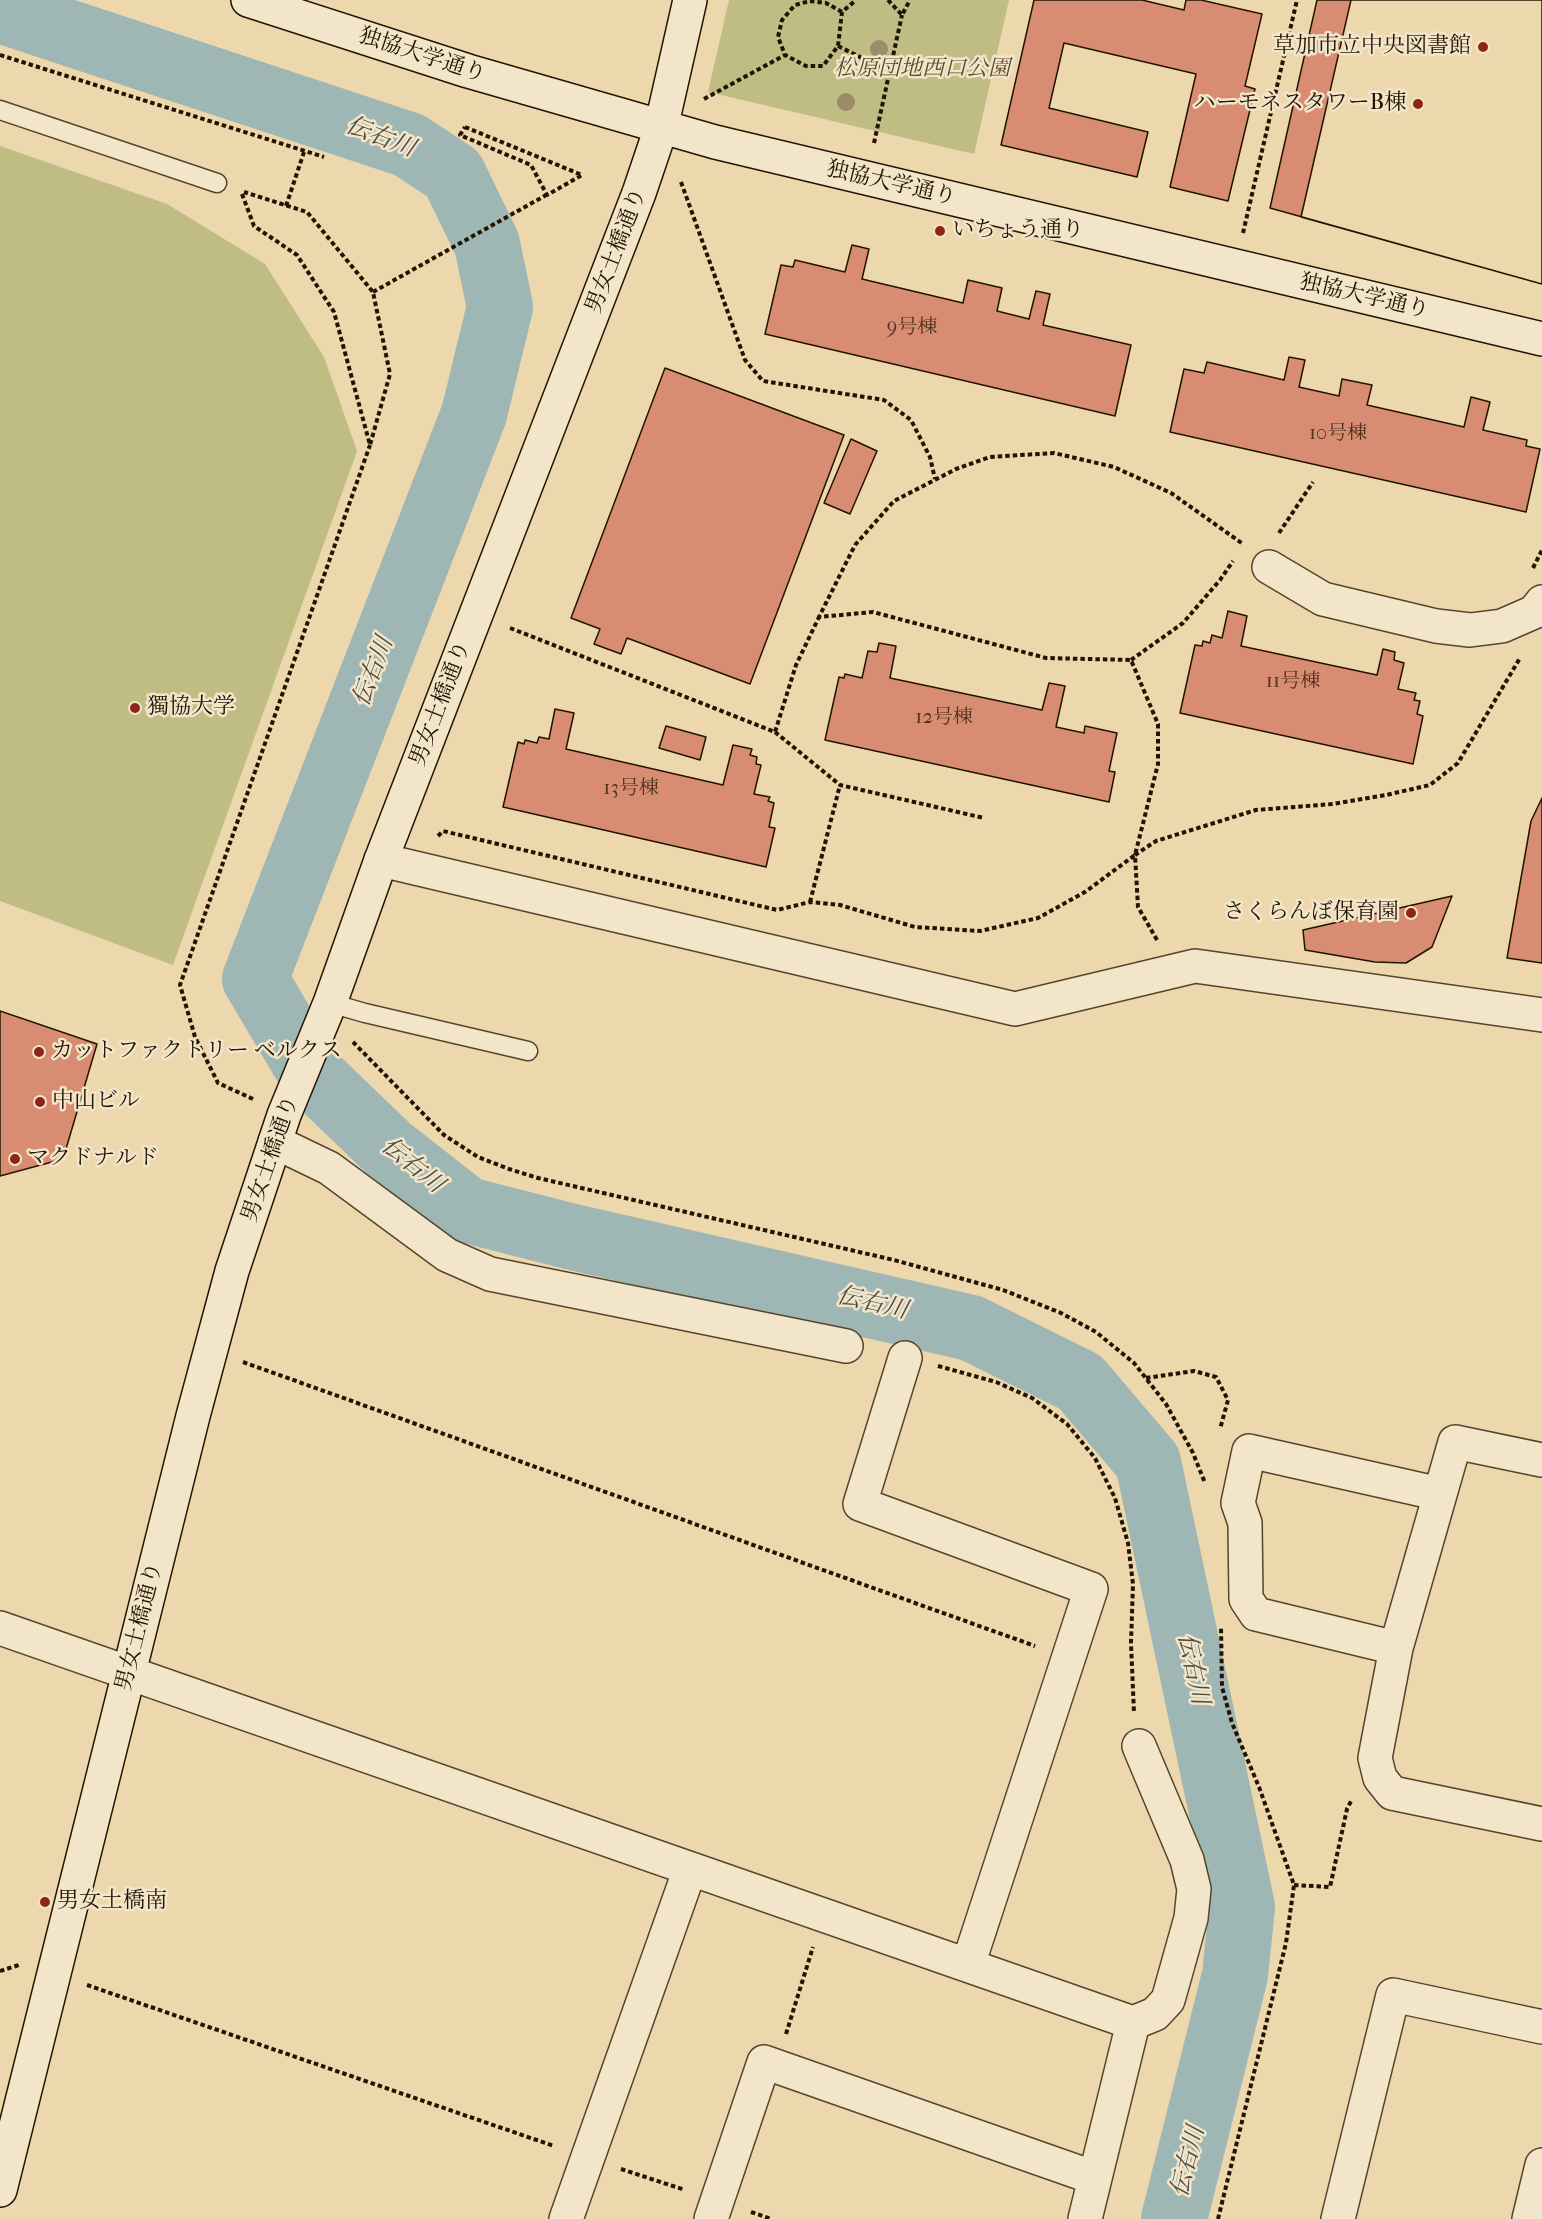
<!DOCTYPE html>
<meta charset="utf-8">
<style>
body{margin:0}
canvas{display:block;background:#edd7ac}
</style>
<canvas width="1542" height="2219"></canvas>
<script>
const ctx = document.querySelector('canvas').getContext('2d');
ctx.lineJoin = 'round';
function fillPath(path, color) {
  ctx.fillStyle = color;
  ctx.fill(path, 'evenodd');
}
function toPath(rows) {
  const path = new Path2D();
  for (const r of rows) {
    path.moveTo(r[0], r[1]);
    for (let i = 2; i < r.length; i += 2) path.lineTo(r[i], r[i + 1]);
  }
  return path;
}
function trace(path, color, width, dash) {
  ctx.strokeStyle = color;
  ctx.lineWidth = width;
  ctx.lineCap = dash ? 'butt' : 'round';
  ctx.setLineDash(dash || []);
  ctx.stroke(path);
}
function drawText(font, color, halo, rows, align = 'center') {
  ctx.font = font + ' "IM FELL French Canon","Noto Serif JP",serif';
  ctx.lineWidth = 5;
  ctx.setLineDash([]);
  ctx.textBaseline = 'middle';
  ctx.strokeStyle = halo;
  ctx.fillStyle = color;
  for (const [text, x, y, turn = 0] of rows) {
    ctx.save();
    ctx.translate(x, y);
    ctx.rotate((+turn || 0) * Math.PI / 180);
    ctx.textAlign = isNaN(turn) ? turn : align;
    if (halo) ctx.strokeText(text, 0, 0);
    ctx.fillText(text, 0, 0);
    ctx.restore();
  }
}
const green = toPath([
 [729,0,1009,0,974,154,708,92],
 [0,146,167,204,265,264,324,357,357,451,173,965,0,901]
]);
const river = toPath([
 [0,10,409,145,453,174,487,244,500,307,474,414,255,979,312,1075,389,1149,467,1210,573,1237,971,1328,1080,1382,1148,1462,1242,1907,1235,1975,1174,2219]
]);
const building = toPath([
 [1034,0,1142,0,1184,10,1186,0,1201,0,1262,14,1245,86,1255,89,1228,201,1170,187,1196,74,1064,43,1049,108,1148,132,1137,177,1001,145,1034,0],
 [1317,0,1542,0,1542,284,1270,208,1317,0],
 [1351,0,1542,0,1542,284,1301,217,1351,0],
 [852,245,869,249,862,279,963,303,968,280,1002,288,997,311,1029,319,1036,291,1050,294,1043,325,1131,345,1115,416,765,334,781,265,793,267,795,260,845,272,852,245],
 [1289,357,1305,360,1299,387,1339,396,1342,379,1372,385,1367,405,1464,427,1471,397,1490,402,1483,430,1527,440,1526,446,1540,449,1526,512,1170,432,1184,369,1204,373,1207,362,1284,380,1289,357],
 [665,368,844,435,750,684,627,638,621,654,594,644,600,629,571,618,665,368],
 [851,439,877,451,850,514,824,503,851,439],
 [1228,611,1247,616,1241,646,1377,675,1383,649,1395,652,1394,660,1404,663,1398,689,1416,693,1414,700,1420,701,1417,714,1423,716,1413,764,1180,713,1195,645,1202,646,1203,641,1210,643,1212,635,1222,638,1228,611],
 [879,643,896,646,890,678,1042,710,1049,683,1065,686,1056,727,1084,733,1085,726,1117,733,1109,771,1115,772,1109,802,825,740,839,677,844,678,845,674,862,678,868,651,877,652,879,643],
 [555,709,574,713,566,749,723,785,733,745,752,749,750,755,757,757,756,764,761,765,754,794,770,797,768,801,774,803,769,827,775,828,766,867,503,807,518,742,524,744,525,740,537,743,539,737,549,739,555,709],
 [666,726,706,737,700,760,659,748,666,726],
 [1542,798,1542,963,1507,958,1531,821,1542,798],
 [1452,896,1432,947,1406,963,1375,962,1305,950,1303,930,1452,896],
 [0,1011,97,1044,63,1159,0,1176,0,1011]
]);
const path = toPath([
 [888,0,902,15,910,0],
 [842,12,826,3,810,1,795,5,782,20,778,37,785,55,806,66,823,66,838,46,842,12,856,0],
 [838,46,890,72],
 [0,55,324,157],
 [704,99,785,55],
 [465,127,582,175,547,195,531,165,460,135,465,127],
 [874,143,902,15],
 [681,182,745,360,763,381,884,400,911,420,930,457,935,479],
 [242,194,254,226,297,255,334,312,370,445,390,374,373,292,307,212,244,192],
 [286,206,304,152],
 [1243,233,1297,0],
 [373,292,548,194],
 [1279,533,1313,482],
 [1533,568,1542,550],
 [510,628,775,732,796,665,819,617],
 [1131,660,1183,623,1220,580,1233,561],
 [775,732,840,785,984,818],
 [438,836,443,831,777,910,810,902,840,905,915,927,980,931,1038,918,1085,892,1135,855,1158,764,1158,724,1131,660,1046,658,873,612,819,617,855,545,894,501,956,469,990,457,1054,453,1114,467,1171,493,1243,544],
 [810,902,840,785],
 [1157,940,1138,907,1135,855,1156,841,1256,810,1333,804,1386,795,1430,785,1458,763,1520,658],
 [353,1042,444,1135,478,1157,509,1169,538,1178,894,1260,1003,1290,1061,1313,1096,1332,1134,1363,1166,1404,1193,1453,1205,1483],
 [253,1099,218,1083,195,1037,180,985,370,445],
 [243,1362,1035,1646],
 [938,1366,996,1382,1032,1398,1067,1424,1095,1458,1115,1498,1128,1543,1133,1584,1131,1643,1134,1713],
 [1146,1378,1194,1371,1216,1377,1228,1400,1220,1429],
 [1294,1885,1330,1887,1347,1809,1352,1799],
 [0,1971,19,1965],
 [87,1985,554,2146],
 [786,2034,813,1947],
 [621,2169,685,2190],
 [751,2212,771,2219],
 [1218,2219,1286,1943,1294,1885,1259,1787,1232,1723,1222,1687,1221,1626]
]);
const lane = toPath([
 [0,110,217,183],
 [330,1003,365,1013,528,1051]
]);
const street = toPath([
 [1269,567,1323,599,1436,626,1470,630,1502,626,1534,612,1542,602],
 [381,860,1015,1009,1195,966,1542,1015],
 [275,1142,329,1168,447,1255,490,1274,846,1346],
 [905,1358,860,1504,1091,1589,968,1965],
 [1542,1460,1455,1442,1396,1648,1375,1758,1380,1778,1392,1793,1542,1824],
 [0,1628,1133,2023,1085,2219],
 [1396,1648,1256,1614,1246,1599,1245,1523,1238,1503,1249,1451,1440,1494],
 [1133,2023,1155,2014,1168,2000,1191,1918,1194,1889,1187,1860,1139,1746],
 [566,2219,690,1869],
 [711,2219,764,2062,1095,2178],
 [1338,2219,1393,1995,1542,2027],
 [1529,2219,1542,2165]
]);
const secondary = toPath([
 [248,0,468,71,715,142,1542,339],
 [0,2190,193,1416,232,1271,284,1115,330,1003,381,860,639,193,661,128,690,0]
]);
const trees = [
 [879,49],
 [846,102]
];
const markers = [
 [1483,47,6,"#8f2418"],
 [1418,104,6,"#8f2418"],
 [940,231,6,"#8f2418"],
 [135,708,6,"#8f2418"],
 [1411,913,6,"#8f2418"],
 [39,1052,6,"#8f2418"],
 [40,1102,6,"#8f2418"],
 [15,1159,6,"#8f2418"],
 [45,1902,6,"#8f2418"]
];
const numberNames = [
 ["9号棟",912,328],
 ["10号棟",1338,434],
 ["11号棟",1293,682],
 ["12号棟",944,718],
 ["13号棟",631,789]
];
const poiNames = [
 ["草加市立中央図書館",1471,47,"right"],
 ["ハーモネスタワーB棟",1406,104,"right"],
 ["いちょう通り",952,231],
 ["獨協大学",147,708],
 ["さくらんぼ保育園",1399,913,"right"],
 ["カットファクトリー ベルクス",51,1052],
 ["中山ビル",52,1102],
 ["マクドナルド",27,1159],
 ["男女土橋南",57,1902]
];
const streetNames = [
 ["独協大学通り",422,56,18],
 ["独協大学通り",891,184,13],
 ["男女土橋通り",617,251,-69],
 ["独協大学通り",1364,297,13],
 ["男女土橋通り",441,704,-69],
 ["男女土橋通り",271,1159,-71],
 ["男女土橋通り",140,1627,-76]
];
const parkNames = [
 ["松原団地西口公園",922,70]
];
const waterNames = [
 ["伝右川",380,138,21],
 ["伝右川",374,672,-69],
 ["伝右川",412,1166,39],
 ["伝右川",872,1304,13],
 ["伝右川",1192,1669,78],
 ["伝右川",1189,2162,-76]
];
fillPath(green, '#bfbc84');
trace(river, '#9eb7b5', 66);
fillPath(building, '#d88c71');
trace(building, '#221403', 1.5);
trace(lane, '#55452d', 21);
trace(street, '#55452d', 36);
trace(secondary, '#221403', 36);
trace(path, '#221403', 4, [4.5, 3]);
trace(lane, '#f3e5c9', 18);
trace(street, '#f3e5c9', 33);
trace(secondary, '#f3e5c9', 33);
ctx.fillStyle = '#9c8c68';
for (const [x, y] of trees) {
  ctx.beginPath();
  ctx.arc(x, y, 9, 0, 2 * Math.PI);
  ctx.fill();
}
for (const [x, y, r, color] of markers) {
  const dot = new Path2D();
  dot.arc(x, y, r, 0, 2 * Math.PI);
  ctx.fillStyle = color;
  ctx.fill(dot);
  trace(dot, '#f3e5c9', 2);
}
drawText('20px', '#50321e', null, numberNames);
drawText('22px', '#221403', '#f3e5c9', poiNames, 'left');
drawText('22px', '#221403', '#f3e5c9', streetNames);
drawText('italic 22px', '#594f30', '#f3e5c9', parkNames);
drawText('italic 24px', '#4d4d41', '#f3e5c9', waterNames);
</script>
